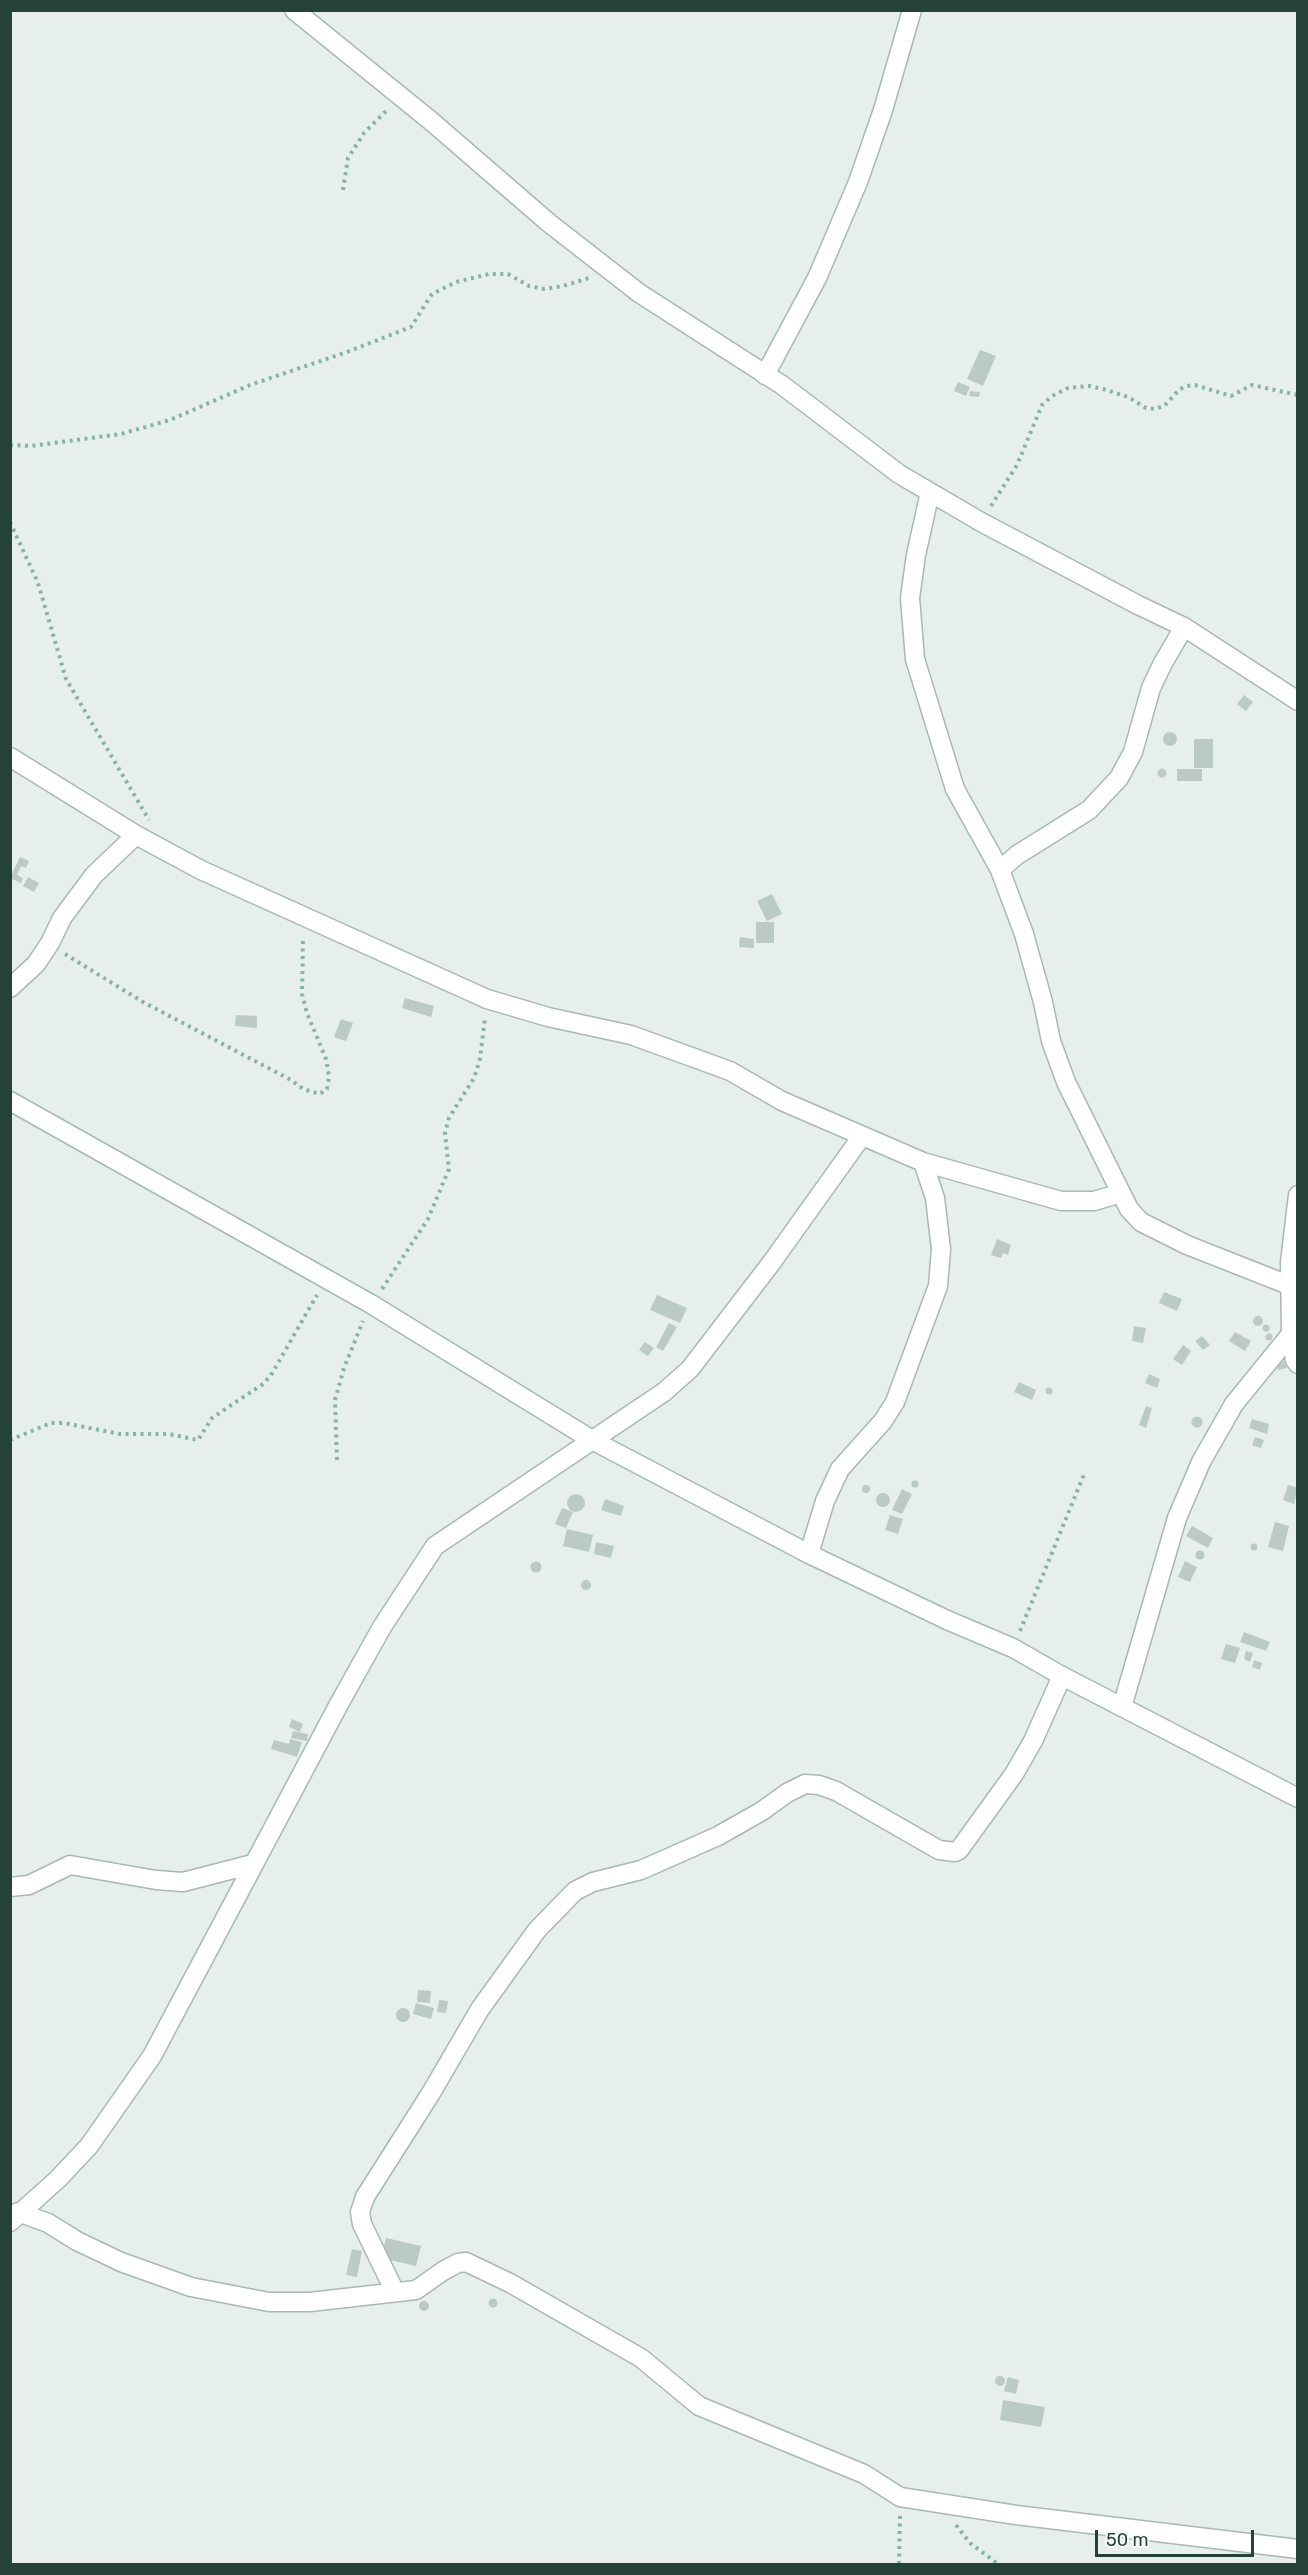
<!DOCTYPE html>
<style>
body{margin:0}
#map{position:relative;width:1308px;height:2575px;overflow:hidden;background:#e6efeb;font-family:Rubik,sans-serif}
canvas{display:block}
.frame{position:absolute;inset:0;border:12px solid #24423a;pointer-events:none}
.scale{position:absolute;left:1095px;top:2530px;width:159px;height:27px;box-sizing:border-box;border:3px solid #24423a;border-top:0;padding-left:8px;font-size:18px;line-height:21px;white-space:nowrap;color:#24423a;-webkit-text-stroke:4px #f7fbf9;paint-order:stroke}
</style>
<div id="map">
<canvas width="1308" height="2575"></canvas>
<div class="frame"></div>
<div class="scale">50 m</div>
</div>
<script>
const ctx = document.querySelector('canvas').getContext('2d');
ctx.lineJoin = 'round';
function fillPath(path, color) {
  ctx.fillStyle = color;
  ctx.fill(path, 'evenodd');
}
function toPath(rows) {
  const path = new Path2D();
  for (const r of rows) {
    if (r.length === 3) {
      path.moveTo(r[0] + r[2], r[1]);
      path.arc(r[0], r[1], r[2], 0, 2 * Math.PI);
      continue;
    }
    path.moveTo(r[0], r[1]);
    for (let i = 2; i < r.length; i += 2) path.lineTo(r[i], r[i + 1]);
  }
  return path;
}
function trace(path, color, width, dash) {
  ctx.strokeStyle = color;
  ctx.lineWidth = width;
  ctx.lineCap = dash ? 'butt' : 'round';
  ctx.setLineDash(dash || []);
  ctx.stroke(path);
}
const building = toPath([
 [980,350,996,356,983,386,967,379],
 [958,382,970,387,966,396,954,391],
 [970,391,980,392,979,397,969,396],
 [1244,695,1253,702,1246,711,1237,704],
 [1170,739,7],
 [1194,739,1213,739,1213,768,1194,768],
 [1162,773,4.5],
 [1177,769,1202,769,1202,781,1177,781],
 [20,857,29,861,26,868,21,866,17,875,23,878,21,883,10,878],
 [28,877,39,883,34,892,23,886],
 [772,894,782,914,767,921,757,901],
 [756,922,774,922,774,943,756,943],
 [740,937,754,939,754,948,739,947],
 [405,998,434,1006,431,1017,402,1008],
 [236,1015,257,1016,257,1028,235,1026],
 [341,1019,353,1023,346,1041,334,1037],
 [997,1239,1011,1245,1008,1255,1003,1253,1001,1258,991,1255],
 [1164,1292,1182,1299,1177,1311,1159,1303],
 [657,1295,687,1308,680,1323,650,1310],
 [1258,1321,5],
 [669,1323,677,1327,663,1351,656,1347],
 [1266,1328,3.5],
 [1134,1326,1146,1328,1143,1343,1132,1341],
 [1235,1332,1251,1341,1245,1351,1229,1341],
 [1269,1337,3.5],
 [1202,1336,1210,1345,1203,1350,1195,1341],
 [645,1342,654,1348,648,1356,639,1350],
 [1183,1345,1191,1351,1182,1365,1173,1359],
 [1284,1361,1287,1368,1278,1370,1276,1363],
 [1149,1374,1160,1379,1157,1388,1145,1383],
 [1019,1382,1036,1390,1032,1400,1014,1392],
 [1049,1391,3.5],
 [1146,1406,1152,1408,1146,1428,1139,1425],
 [1197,1422,5.5],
 [1252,1419,1269,1424,1267,1434,1249,1428],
 [1255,1437,1264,1440,1261,1448,1252,1445],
 [915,1484,3.5],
 [866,1489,4],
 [1288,1485,1298,1488,1294,1504,1283,1500],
 [902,1489,912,1494,902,1514,892,1510],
 [883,1500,7],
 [576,1503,9],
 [605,1499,624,1506,621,1516,601,1510],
 [562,1508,573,1512,566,1528,555,1524],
 [890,1515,903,1519,898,1534,885,1530],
 [1275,1522,1289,1526,1283,1551,1268,1547],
 [1192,1526,1213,1538,1208,1548,1186,1536],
 [567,1529,593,1535,589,1552,563,1546],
 [596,1542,614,1546,611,1558,594,1554],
 [1254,1547,3.5],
 [1200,1555,4.5],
 [1185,1561,1197,1567,1190,1582,1178,1577],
 [536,1567,5.5],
 [586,1585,5],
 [1244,1632,1270,1642,1266,1651,1240,1642],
 [1226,1644,1240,1648,1235,1663,1221,1659],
 [1246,1651,1253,1653,1250,1662,1244,1659],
 [1254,1660,1262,1663,1260,1670,1252,1667],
 [292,1719,303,1724,300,1732,289,1727],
 [293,1731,308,1734,307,1741,291,1738],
 [290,1739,302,1742,297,1757,271,1749,274,1740,289,1744],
 [418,1990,431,1991,430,2003,417,2002],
 [439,2000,448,2001,446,2013,437,2012],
 [416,2003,434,2008,431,2019,413,2014],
 [403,2015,7],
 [386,2238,421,2246,416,2266,381,2258],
 [352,2249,362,2251,357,2277,346,2275],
 [493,2303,4.5],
 [424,2306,5],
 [1000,2381,5],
 [1008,2377,1019,2380,1016,2394,1004,2391],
 [1003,2400,1045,2407,1041,2427,1000,2420]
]);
const path = toPath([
 [343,190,348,158,364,133,387,110],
 [10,445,31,446,121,434,170,420,250,385,347,352,411,327,432,294,456,282,489,274,508,274,529,286,544,289,563,286,589,278],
 [991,506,1017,465,1042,405,1052,396,1068,388,1089,386,1103,389,1128,397,1146,408,1155,409,1164,406,1180,389,1187,386,1195,385,1231,396,1252,385,1298,395],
 [10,522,38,583,66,679,149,820],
 [65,954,143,1002,291,1080,303,1089,320,1094,327,1089,329,1076,326,1059,307,1013,302,994,303,937],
 [382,1289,428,1219,449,1169,445,1133,449,1118,474,1078,480,1059,485,1018],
 [10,1440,51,1423,64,1423,120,1434,169,1434,198,1440,212,1418,263,1384,271,1375,317,1295],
 [337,1460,335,1400,344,1368,363,1321],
 [1020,1631,1085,1472],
 [956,2525,970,2543,998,2564],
 [899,2564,900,2516]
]);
const street = toPath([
 [294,10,431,121,549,223,639,293,782,385,899,474,981,522,1138,605,1184,627,1298,701],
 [765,375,817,278,858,182,883,110,912,10],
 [930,492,916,555,910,598,915,659,955,789,1000,870,1024,934,1043,1002,1051,1041,1066,1082,1129,1209,1141,1222,1187,1245,1291,1286],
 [10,757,136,835,201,870,487,999,548,1017,631,1035,730,1071,782,1101,923,1162,1061,1201,1094,1201,1121,1193],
 [1000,870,1017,855,1089,810,1119,778,1133,752,1151,688,1163,663,1184,627],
 [10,988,36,964,50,943,62,918,94,875,136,835],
 [1298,1195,1290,1262,1291,1334,1295,1360,1298,1364],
 [809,1554,825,1501,840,1469,883,1421,895,1402,938,1286,941,1249,935,1198,923,1162],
 [1122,1707,1177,1518,1201,1462,1234,1404,1291,1334],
 [10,1887,29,1885,70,1865,156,1880,183,1882,253,1864],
 [18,2212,48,2223,77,2241,121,2262,191,2287,269,2302,310,2302,416,2290,443,2271,458,2263,466,2262,510,2283,641,2358,699,2406,864,2474,900,2497,1016,2515,1298,2549],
 [10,2222,58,2179,89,2146,152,2056,339,1704,382,1627,435,1546,664,1392,690,1369,772,1262,862,1136],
 [395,2292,362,2224,360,2212,365,2197,431,2093,480,2009,537,1930,575,1891,593,1882,641,1870,718,1836,762,1811,787,1793,805,1784,819,1785,836,1791,939,1850,955,1852,959,1850,1014,1774,1033,1741,1062,1676]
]);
const secondary = toPath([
 [10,1101,371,1304,592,1440,809,1554,947,1620,1013,1648,1062,1676,1298,1798]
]);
fillPath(building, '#bbcac4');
trace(street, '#a8b8b2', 21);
trace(secondary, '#a4bbb3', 21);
trace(path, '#86b3a5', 4, [3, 4.5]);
trace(street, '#fff', 18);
trace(secondary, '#fff', 18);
</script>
